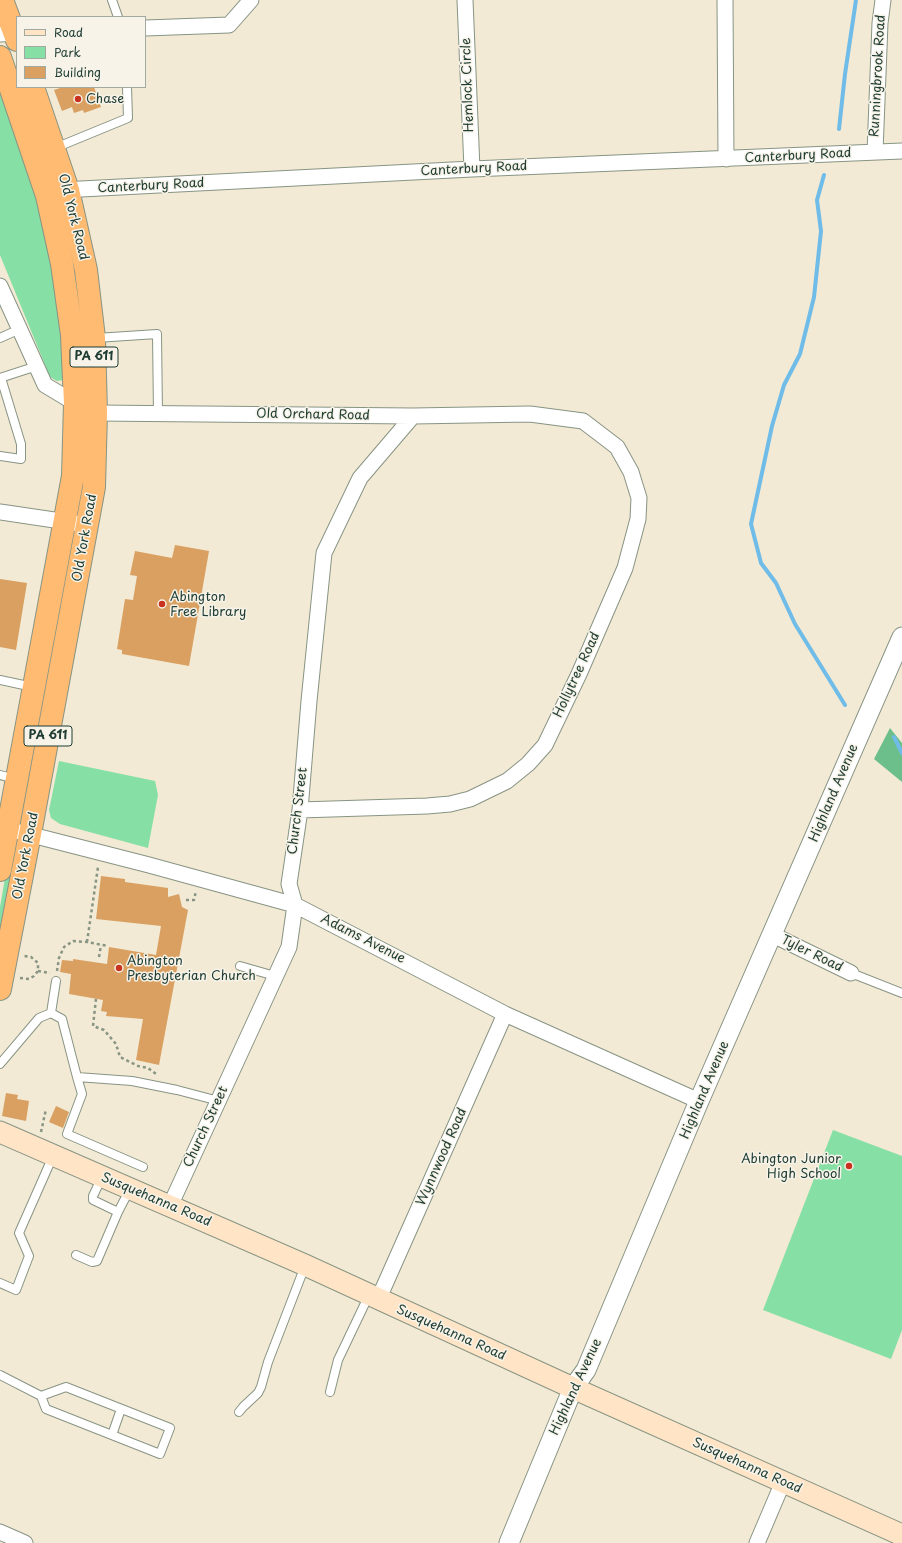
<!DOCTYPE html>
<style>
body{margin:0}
#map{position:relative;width:902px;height:1543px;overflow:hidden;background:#f2ead4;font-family:"Playpen Sans",sans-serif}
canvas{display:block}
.legend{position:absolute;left:16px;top:16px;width:130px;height:72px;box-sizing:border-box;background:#f7f3e8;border:1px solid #a1aaa0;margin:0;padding:5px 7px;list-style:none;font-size:12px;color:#1f3d34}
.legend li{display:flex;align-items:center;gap:8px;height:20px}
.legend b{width:20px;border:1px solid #a1aaa0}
</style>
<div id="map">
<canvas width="902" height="1543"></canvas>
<ul class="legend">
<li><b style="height:5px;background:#ffe4c6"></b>Road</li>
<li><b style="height:11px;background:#86dfa4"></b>Park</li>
<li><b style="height:11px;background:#d9a061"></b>Building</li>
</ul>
</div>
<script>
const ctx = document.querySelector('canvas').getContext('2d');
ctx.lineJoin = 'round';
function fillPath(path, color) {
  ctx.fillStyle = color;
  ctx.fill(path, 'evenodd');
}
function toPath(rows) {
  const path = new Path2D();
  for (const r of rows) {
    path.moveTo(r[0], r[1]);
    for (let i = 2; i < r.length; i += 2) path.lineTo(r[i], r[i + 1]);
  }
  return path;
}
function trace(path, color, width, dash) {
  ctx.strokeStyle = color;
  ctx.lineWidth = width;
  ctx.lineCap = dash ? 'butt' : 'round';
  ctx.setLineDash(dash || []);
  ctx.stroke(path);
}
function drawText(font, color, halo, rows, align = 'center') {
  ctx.font = font + ' "Playpen Sans",sans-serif';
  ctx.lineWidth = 3;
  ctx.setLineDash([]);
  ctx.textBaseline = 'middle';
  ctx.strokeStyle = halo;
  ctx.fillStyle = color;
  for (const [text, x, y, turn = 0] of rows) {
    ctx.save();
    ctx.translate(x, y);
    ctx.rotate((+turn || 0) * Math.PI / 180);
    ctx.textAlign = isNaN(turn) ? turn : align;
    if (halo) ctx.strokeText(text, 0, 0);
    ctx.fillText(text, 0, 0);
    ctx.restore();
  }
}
const green = toPath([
 [0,83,39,193,65,338,63,380,57,381,50,377,0,255],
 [59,761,155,781,158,795,148,848,60,824,51,818,49,810],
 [12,854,15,855,2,927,0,927,0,907,8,861],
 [833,1130,902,1156,902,1330,891,1359,763,1310]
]);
const forest = toPath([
 [890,728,902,743,902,782,874,759]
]);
const stream = toPath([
 [839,129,845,74,856,0],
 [824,175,817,200,821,231,814,297,800,354,784,385,772,426,751,524,761,563,776,583,795,624,845,705],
 [894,737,902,753]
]);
const building = toPath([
 [63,87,94,87,101,107,84,113,83,110,74,113,72,107,62,111,54,90],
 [175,545,209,551,189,666,122,654,122,650,117,649,125,599,133,600,137,576,130,575,135,551,172,558],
 [0,579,27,583,16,650,0,647],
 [101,876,125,879,125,882,168,888,168,897,179,894,182,907,188,910,159,1065,136,1060,143,1019,106,1016,107,1012,101,1011,103,1000,69,994,71,974,60,972,62,960,73,961,73,959,107,964,109,947,156,955,161,926,96,919],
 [6,1093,18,1095,17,1099,29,1101,26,1121,2,1116],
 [56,1106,69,1112,63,1128,49,1122]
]);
const path = toPath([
 [186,900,194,900,196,891],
 [87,942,98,867],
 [99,957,101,945],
 [38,971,50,973],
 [57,971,59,958,64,947,73,941,87,942,108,946],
 [20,978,29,979,34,976,38,971,38,963,31,957,24,956],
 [96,999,93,1026,104,1030,116,1044,120,1057,138,1066,148,1068,156,1074],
 [41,1132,46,1109]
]);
const service = toPath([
 [112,0,118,17],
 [55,148,128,118,127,87],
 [0,338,20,329],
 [96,338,157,334,158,414],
 [0,378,37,366],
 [0,456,21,459,21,444,1,378],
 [0,680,33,687],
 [0,775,16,779],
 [240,966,275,976],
 [851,973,902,993],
 [51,1013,56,981],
 [0,1064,39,1018,51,1013,62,1019,77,1077,132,1081,177,1090,219,1101],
 [77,1077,82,1094,67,1134,143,1167],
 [102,1177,93,1196,93,1200,118,1212],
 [76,1255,92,1262,97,1261,118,1212,130,1189],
 [0,1283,16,1290,29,1256,19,1233,53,1156],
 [0,1375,41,1396,66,1387,170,1428,160,1454,46,1409,41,1396],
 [330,1392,338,1360,369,1295],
 [239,1412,243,1407,258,1393,261,1387,268,1362,305,1266],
 [112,1435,121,1409]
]);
const minor = toPath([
 [465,0,472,169],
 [725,0,726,159],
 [145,28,229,25,251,0],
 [0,34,17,33],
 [875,152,880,23,883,0],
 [60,192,68,190,81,189,472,169,902,151],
 [0,286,45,385,75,403],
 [96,413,413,416,530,414,583,421,617,447,631,472,639,498,638,519,625,568,579,674,545,745,528,764,507,781,470,799,450,804,427,806,300,810],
 [0,512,88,525],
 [20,832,149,865,295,905,505,1014,699,1101],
 [773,935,851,973],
 [170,1206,289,947,295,905,289,884,300,810,309,701,324,553,360,478,413,416],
 [378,1300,505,1014],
 [0,1532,25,1543],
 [757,1543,783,1482]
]);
const tertiary = toPath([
 [509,1543,573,1388,586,1370,699,1101,902,637]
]);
const secondary = toPath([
 [0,1132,305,1265,573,1388,902,1535]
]);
const trunk = toPath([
 [2,0,17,40],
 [0,57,47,196,62,264,72,335,75,403,73,476,0,870],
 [0,989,30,834,94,487,96,413,94,338,86,270,68,190,33,87]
]);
const markers = [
 [78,99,4,"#c8321e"],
 [162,604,4,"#c8321e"],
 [119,968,4,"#c8321e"],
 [849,1166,4,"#c8321e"]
];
const shields = [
 [94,357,48],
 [48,736,48]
];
const shieldNames = [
 ["PA 611",94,357],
 ["PA 611",48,736]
];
const streetNames = [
 ["Runningbrook Road",878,76,-87],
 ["Hemlock Circle",468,85,-92],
 ["Canterbury Road",798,156,-3],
 ["Canterbury Road",474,169,-3],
 ["Canterbury Road",151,186,-3],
 ["Old York Road",73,217,76],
 ["Old Orchard Road",313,415,1],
 ["Old York Road",85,538,-80],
 ["Hollytree Road",577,675,-65],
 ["Highland Avenue",834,793,-67],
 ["Church Street",298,811,-83],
 ["Old York Road",26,856,-79],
 ["Adams Avenue",363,939,27],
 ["Tyler Road",812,954,26],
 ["Highland Avenue",705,1090,-67],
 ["Church Street",206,1127,-65],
 ["Wynnwood Road",442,1157,-66],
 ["Susquehanna Road",156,1200,23],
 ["Susquehanna Road",451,1333,24],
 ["Highland Avenue",576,1387,-65],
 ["Susquehanna Road",747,1466,24]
];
const poiNames = [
 ["Chase",86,99],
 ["Abington",170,597],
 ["Free Library",170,612],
 ["Abington",127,961],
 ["Presbyterian Church",127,976],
 ["Abington Junior",841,1159,"right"],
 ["High School",841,1174,"right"]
];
fillPath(green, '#86dfa4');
fillPath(forest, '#6cbe8a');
trace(stream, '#6fbce9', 4);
fillPath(building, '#d9a061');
trace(service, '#889484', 10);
trace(minor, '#889484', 17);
trace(tertiary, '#889484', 21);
trace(secondary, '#889484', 23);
trace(trunk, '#889484', 24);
trace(path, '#889484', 2.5, [3, 3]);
trace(service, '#fff', 8);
trace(minor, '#fff', 15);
trace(tertiary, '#fff', 19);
trace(secondary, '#ffe4c6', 21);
trace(trunk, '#febb71', 22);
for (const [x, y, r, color] of markers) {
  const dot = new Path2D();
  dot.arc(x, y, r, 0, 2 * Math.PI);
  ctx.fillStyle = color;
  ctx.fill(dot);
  trace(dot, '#f7f3e8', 1.5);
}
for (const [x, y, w] of shields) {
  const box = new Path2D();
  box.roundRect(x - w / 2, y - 10, w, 20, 3);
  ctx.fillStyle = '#f7f3e8';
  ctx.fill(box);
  trace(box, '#1f3d34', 1);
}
drawText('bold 12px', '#1f3d34', null, shieldNames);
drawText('13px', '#1f3d34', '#f7f3e8', streetNames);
drawText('13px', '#1f3d34', '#f7f3e8', poiNames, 'left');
</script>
